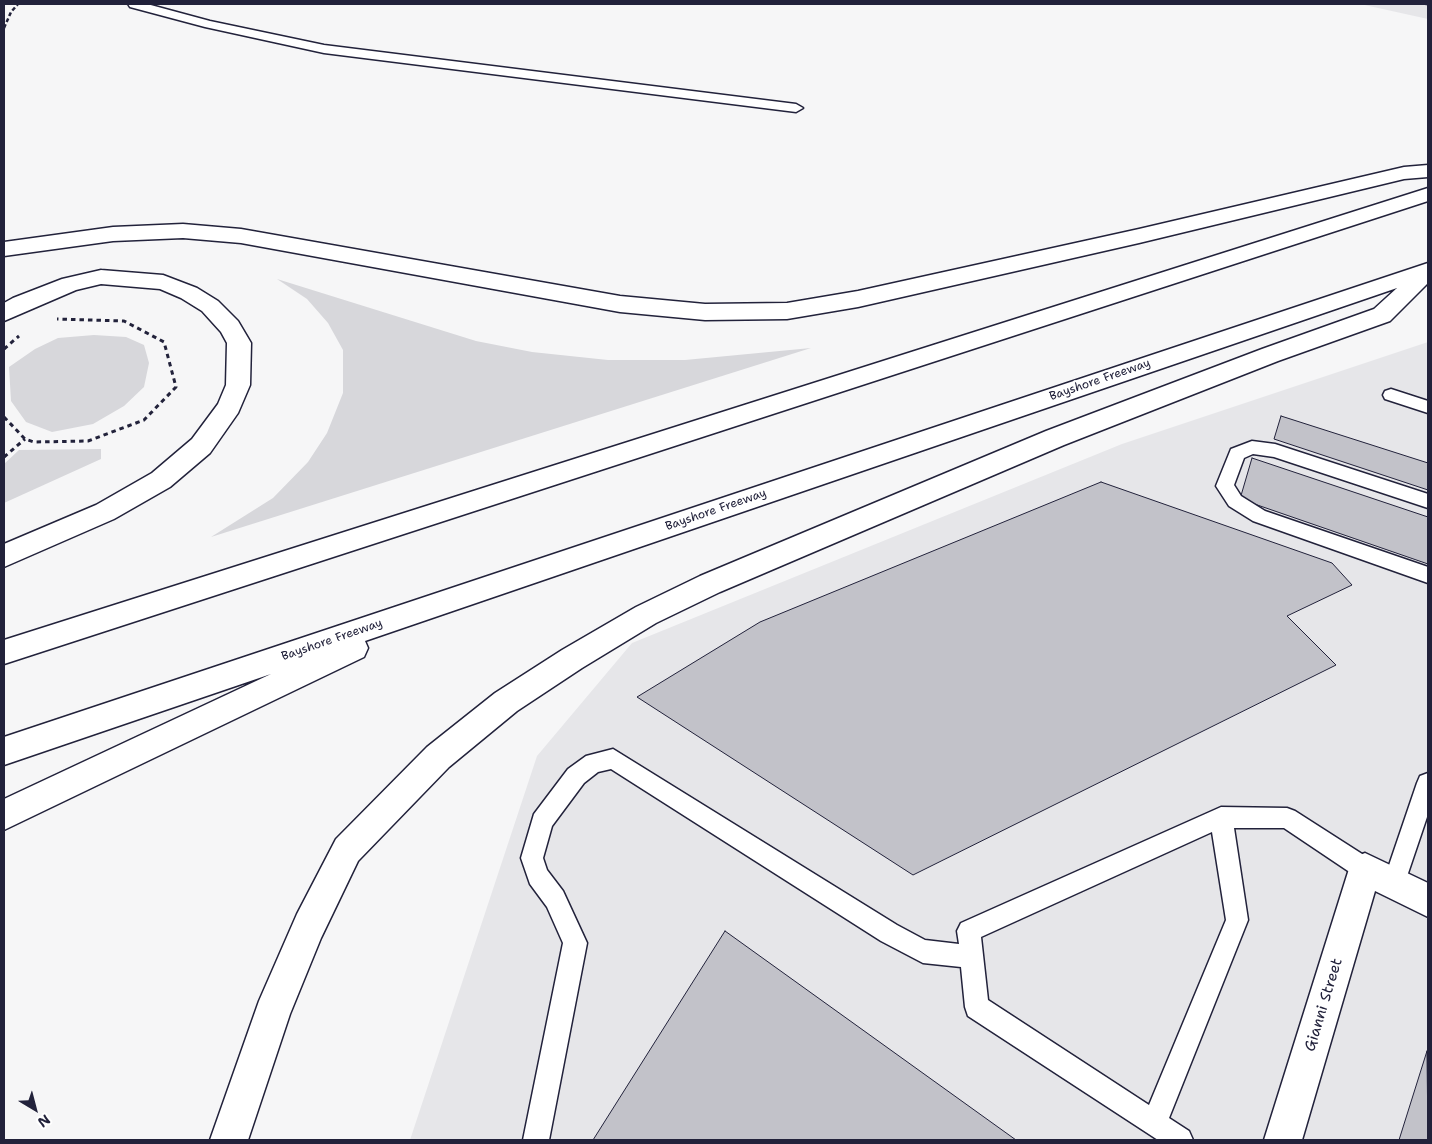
<!DOCTYPE html>
<style>
body{margin:0}
#map{position:relative;width:1432px;height:1144px;overflow:hidden;background:#f6f6f7;font-family:"Shantell Sans",sans-serif}
canvas{display:block}
.frame{position:absolute;inset:0;border:5px solid #22223b;pointer-events:none}
.north{position:absolute;left:10px;top:1084px;width:50px;height:50px;-webkit-text-stroke:4px #fff;paint-order:stroke;rotate:143deg;font-size:14px;font-weight:700;line-height:20px;text-align:center;color:#22223b}
.north::after{content:'';display:block;margin:auto;width:18px;height:22px;background:#22223b;clip-path:polygon(50% 0,100% 100%,50% 72%,0 100%)}
</style>
<div id="map">
<canvas width="1432" height="1144"></canvas>
<div class="frame"></div>
<div class="north">N</div>
</div>
<script>
const ctx = document.querySelector('canvas').getContext('2d');
ctx.lineJoin = 'round';
function fillPath(path, color) {
  ctx.fillStyle = color;
  ctx.fill(path, 'evenodd');
}
function toPath(rows) {
  const path = new Path2D();
  for (const r of rows) {
    path.moveTo(r[0], r[1]);
    for (let i = 2; i < r.length; i += 2) path.lineTo(r[i], r[i + 1]);
  }
  return path;
}
function trace(path, color, width, dash) {
  ctx.strokeStyle = color;
  ctx.lineWidth = width;
  ctx.lineCap = dash ? 'butt' : 'round';
  ctx.setLineDash(dash || []);
  ctx.stroke(path);
}
function drawText(font, color, halo, rows, align = 'center') {
  ctx.font = font + ' "Shantell Sans",sans-serif';
  ctx.lineWidth = 4;
  ctx.setLineDash([]);
  ctx.textBaseline = 'middle';
  ctx.strokeStyle = halo;
  ctx.fillStyle = color;
  for (const [text, x, y, turn = 0] of rows) {
    ctx.save();
    ctx.translate(x, y);
    ctx.rotate((+turn || 0) * Math.PI / 180);
    ctx.textAlign = isNaN(turn) ? turn : align;
    if (halo) ctx.strokeText(text, 0, 0);
    ctx.fillText(text, 0, 0);
    ctx.restore();
  }
}
const built = toPath([
 [1360,4,1428,4,1428,19],
 [1428,342,1428,1140,410,1140,537,756,632,643,1122,444]
]);
const green = toPath([
 [277,279,476,341,532,352,608,360,685,360,811,348,211,537,273,498,308,462,327,433,343,393,343,350,328,323,307,299],
 [94,335,126,337,144,345,149,363,144,387,124,406,93,424,52,432,26,422,11,401,9,367,35,349,58,338],
 [101,449,101,459,4,503,4,464,19,450]
]);
const building = toPath([
 [1281,416,1428,463,1428,490,1274,439,1281,416],
 [1252,458,1428,517,1428,564,1240,499,1252,458],
 [1101,482,1332,563,1352,585,1287,616,1336,665,913,875,637,697,760,622,1101,482],
 [725,931,1016,1140,593,1140,725,931],
 [1427,1051,1428,1140,1399,1140,1427,1051]
]);
const pathFar1 = toPath([
 [4,28,11,12,18,4]
]);
const path = toPath([
 [4,349,19,336],
 [4,417,25,439,34,442,88,441,144,420,176,387,164,342,124,321,57,319],
 [4,457,25,439]
]);
const lane = toPath([
 [128,4,147,4,210,21,324,45,796,104,803,108,796,112,324,53,205,27,130,7,128,4],
 [1391,389,1428,401,1428,413,1385,399,1383,395,1385,391,1391,389],
 [1252,441,1275,444,1428,494,1428,508,1274,457,1253,454,1244,458,1234,485,1241,496,1265,511,1428,567,1428,583,1253,521,1229,506,1216,486,1231,449,1252,441],
 [613,749,897,925,925,940,959,944,957,931,961,923,1221,807,1287,808,1295,811,1373,861,1376,869,1373,877,1365,880,1357,877,1284,828,1234,828,1248,920,1169,1118,1189,1131,1193,1140,1158,1140,968,1016,965,1007,961,967,923,963,881,941,611,769,598,772,584,783,552,826,543,858,547,870,563,891,587,943,549,1140,523,1140,563,943,547,907,530,884,521,858,534,814,568,769,586,756,613,749],
 [1212,832,1226,920,1149,1105,988,1000,981,937,1212,832],
 [1428,773,1428,814,1402,891,1394,894,1386,891,1383,883,1417,783,1420,776,1428,773]
]);
const street = toPath([
 [1365,853,1428,883,1428,917,1375,891,1302,1140,1264,1140,1349,869,1353,858,1365,853]
]);
const highway = toPath([
 [1428,165,1428,177,1404,179,1139,243,858,307,787,319,705,320,620,312,241,243,183,238,113,241,4,256,4,242,113,227,183,224,241,229,620,296,705,304,787,303,858,291,1139,229,1404,167,1428,165],
 [1428,188,1428,201,4,664,4,640,1428,188],
 [1428,263,1428,283,1390,321,1278,361,1064,445,720,592,656,623,582,668,517,711,449,767,358,861,321,938,290,1014,248,1140,210,1140,259,1001,297,914,336,839,427,747,495,693,562,650,636,607,700,576,1046,431,1262,349,1374,309,1397,288,365,641,368,648,364,657,4,830,4,799,271,674,4,765,4,737,1428,263],
 [101,270,163,275,197,288,218,301,238,321,251,343,250,385,238,413,210,453,170,487,114,519,4,567,4,544,96,505,152,473,192,439,218,404,226,385,227,343,221,332,202,311,181,298,160,289,101,284,76,290,4,321,4,303,13,298,62,279,101,270]
]);
const rail = toPath([
 [1426,4,1428,4]
]);
const streetNames = [
 ["Bayshore Freeway",1100,380,-19],
 ["Bayshore Freeway",716,510,-19],
 ["Bayshore Freeway",332,640,-19]
];
const nearStreetnames = [
 ["Gianni Street",1324,1005,-73]
];
fillPath(built, '#e6e6e9');
fillPath(green, '#d7d7db');
fillPath(building, '#c2c2c9');
trace(building, '#22223b', 1);
trace(lane, '#22223b', 3);
trace(street, '#22223b', 3);
trace(highway, '#22223b', 3);
trace(pathFar1, '#22223b', 2.5, [4, 2.5]);
trace(path, '#22223b', 3, [4.5, 4]);
fillPath(lane, '#fff');
fillPath(street, '#fff');
fillPath(highway, '#fff');
trace(rail, '#22223b', 2.5);
drawText('12px', '#22223b', '#fff', streetNames);
drawText('15px', '#22223b', '#fff', nearStreetnames);
</script>
